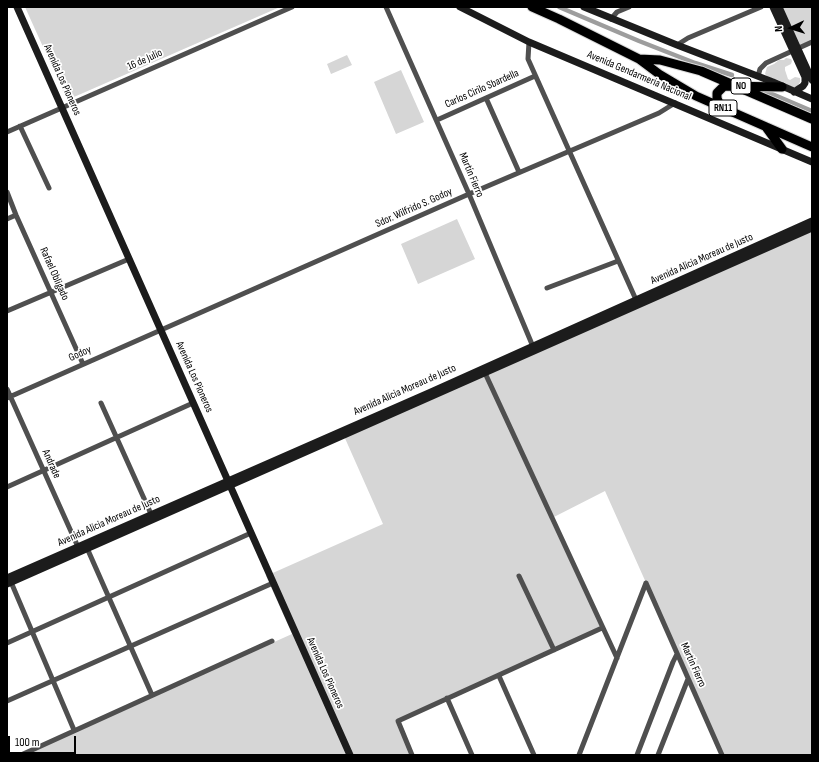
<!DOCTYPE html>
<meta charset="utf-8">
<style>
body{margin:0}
#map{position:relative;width:819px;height:762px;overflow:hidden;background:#fff;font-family:"Sofia Sans Condensed",sans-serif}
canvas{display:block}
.frame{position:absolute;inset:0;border:8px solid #000;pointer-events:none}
.north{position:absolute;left:771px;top:8px;width:40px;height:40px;-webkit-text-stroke:3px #fff;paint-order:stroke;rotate:266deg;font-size:11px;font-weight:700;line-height:16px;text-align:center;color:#000}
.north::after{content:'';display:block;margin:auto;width:14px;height:18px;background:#000;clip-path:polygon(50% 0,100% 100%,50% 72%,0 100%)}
.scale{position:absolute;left:8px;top:736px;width:68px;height:18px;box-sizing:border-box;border:2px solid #000;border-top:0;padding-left:5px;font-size:12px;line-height:14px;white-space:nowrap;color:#000;-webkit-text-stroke:3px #fff;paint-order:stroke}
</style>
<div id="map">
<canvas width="819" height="762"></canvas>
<div class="frame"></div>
<div class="north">N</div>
<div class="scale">100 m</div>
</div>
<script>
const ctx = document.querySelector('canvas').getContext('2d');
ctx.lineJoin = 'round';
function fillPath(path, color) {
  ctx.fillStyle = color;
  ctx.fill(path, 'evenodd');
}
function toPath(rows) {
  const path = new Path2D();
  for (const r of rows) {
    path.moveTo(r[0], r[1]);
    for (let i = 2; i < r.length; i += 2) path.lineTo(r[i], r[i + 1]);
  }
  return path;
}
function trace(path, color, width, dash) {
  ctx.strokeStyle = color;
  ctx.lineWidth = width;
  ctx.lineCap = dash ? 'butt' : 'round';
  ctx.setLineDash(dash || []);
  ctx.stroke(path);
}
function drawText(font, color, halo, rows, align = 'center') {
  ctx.font = font + ' "Sofia Sans Condensed",sans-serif';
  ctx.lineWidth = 3.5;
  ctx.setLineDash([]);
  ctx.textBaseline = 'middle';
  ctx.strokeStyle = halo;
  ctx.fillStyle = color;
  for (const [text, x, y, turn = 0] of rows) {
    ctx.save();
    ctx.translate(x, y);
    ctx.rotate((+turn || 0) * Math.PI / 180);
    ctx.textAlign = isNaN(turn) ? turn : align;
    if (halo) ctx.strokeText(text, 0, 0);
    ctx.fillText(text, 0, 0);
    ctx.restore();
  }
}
const green = toPath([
 [25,7,280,7,67,100],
 [781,7,812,7,812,40,799,46],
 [347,55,352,65,331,74,327,64],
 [786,58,791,59,792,61,791,64,785,67,785,70,788,79,790,80,795,77,800,78,800,82,796,88,784,84,778,80,768,77,765,74,767,67,774,64,779,60,784,60],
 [401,70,424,122,396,134,374,82],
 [457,219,475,259,418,284,401,244],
 [812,228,812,755,723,755,605,491,550,519,601,627,403,718,400,723,412,755,22,755,292,634,266,576,383,524,344,436]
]);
const canal = toPath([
 [559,7,639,41,695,63,732,75],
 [765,91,812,111]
]);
const street = toPath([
 [386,7,469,194,534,349],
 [611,19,617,12,629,7],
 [529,42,528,59,637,302],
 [677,45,688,38,761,7],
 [758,76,760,69,766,63,812,42],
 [486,98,519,172],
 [437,120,535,76],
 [20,126,49,188],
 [7,132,292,7],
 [7,192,16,215,83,364],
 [7,219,16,215],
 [547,288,618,261],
 [7,311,129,259],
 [485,373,617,658],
 [7,389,78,547],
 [7,398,469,194,659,113,675,103],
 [101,403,151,514],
 [7,487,193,403],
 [87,548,152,695],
 [519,576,554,650],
 [11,582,74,730],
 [646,583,722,755],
 [7,643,251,533],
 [499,676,534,755],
 [447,698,472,755],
 [7,701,273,583],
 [21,755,272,641],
 [412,755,398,721,602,628],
 [579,755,646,583],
 [637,755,673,662,677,654],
 [658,755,688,679]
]);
const secondary = toPath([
 [17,7,350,755],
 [460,7,529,42,812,162],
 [584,7,677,45,773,82,812,99],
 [773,7,805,77,805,83,803,86,794,92],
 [779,7,812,80],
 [7,578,431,392,812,221],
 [7,584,812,228]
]);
const highway = toPath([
 [532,7,559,19,639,59,659,74,696,96,812,147],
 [639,59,660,60,701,71,812,119],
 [720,106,717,98,717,93,724,86,782,87],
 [766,127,782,149]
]);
const shields = [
 [741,86,20],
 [723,108,28]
];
const shieldNames = [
 ["NO",741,86],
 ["RN11",723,108]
];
const streetNames = [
 ["16 de Julio",145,60,-24],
 ["Avenida Gendarmería Nacional",639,76,23],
 ["Avenida Los Pioneros",62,80,66],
 ["Carlos Cirilo Sbardella",482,89,-24],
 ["Martín Fierro",471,175,67],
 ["Sdor. Wilfrido S. Godoy",414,208,-24],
 ["Avenida Alicia Moreau de Justo",702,259,-24],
 ["Rafael Obligado",54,274,66],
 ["Godoy",80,354,-24],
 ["Avenida Los Pioneros",194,377,66],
 ["Avenida Alicia Moreau de Justo",405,390,-24],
 ["Andrade",51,464,66],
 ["Avenida Alicia Moreau de Justo",109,521,-24],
 ["Martín Fierro",693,665,66],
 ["Avenida Los Pioneros",325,673,66]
];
fillPath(green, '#d6d6d6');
trace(canal, '#9d9d9d', 4.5);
trace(highway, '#dbdbdb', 11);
trace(street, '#4f4f4f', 5);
trace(secondary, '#1c1c1c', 7);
trace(highway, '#000', 9);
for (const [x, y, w] of shields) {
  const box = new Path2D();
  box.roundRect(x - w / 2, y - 8, w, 16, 3);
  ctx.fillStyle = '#fff';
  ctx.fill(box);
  trace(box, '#000', 1);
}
drawText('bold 10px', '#000', null, shieldNames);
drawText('11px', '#000', '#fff', streetNames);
</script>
